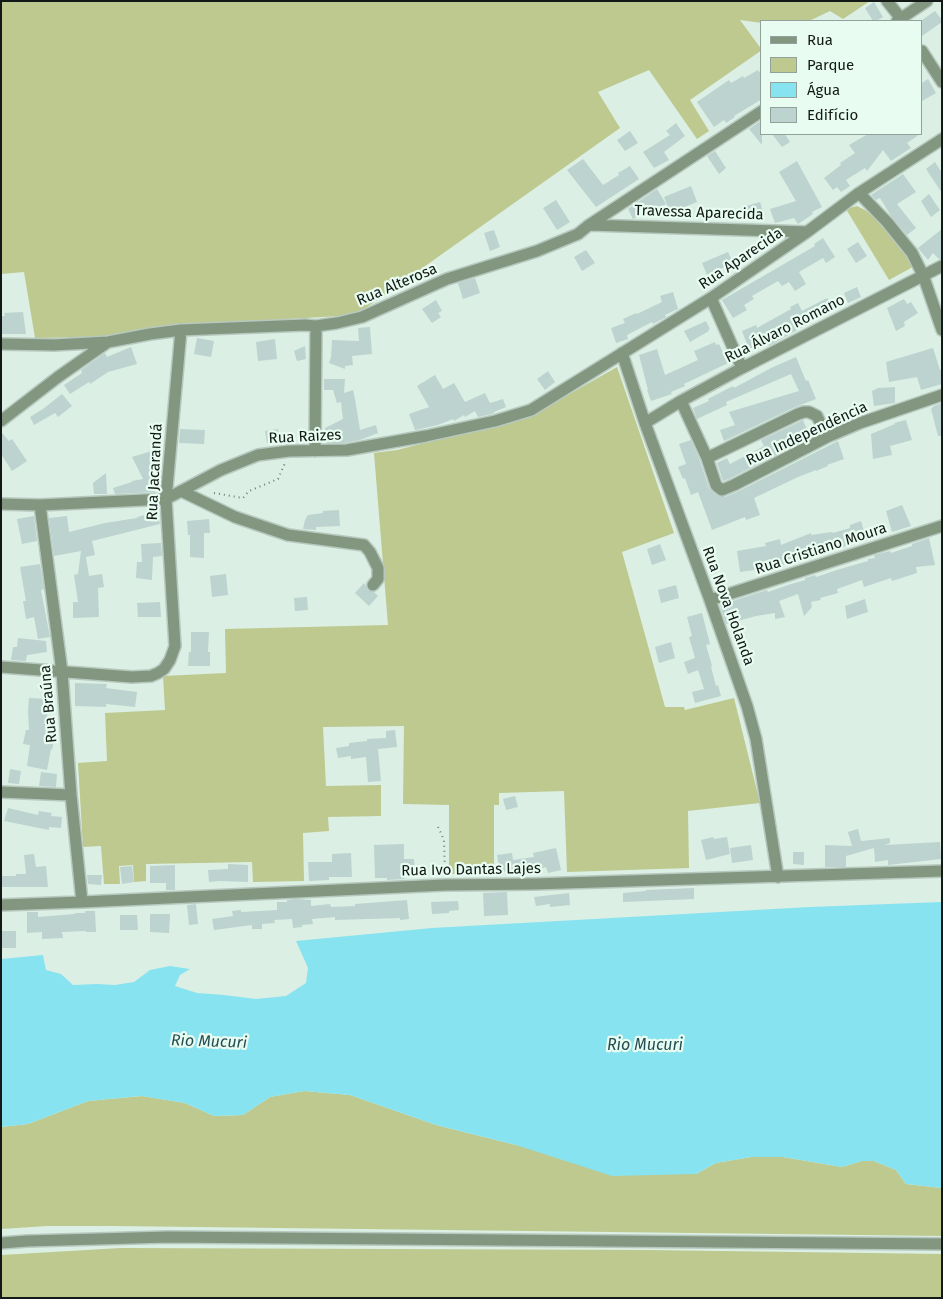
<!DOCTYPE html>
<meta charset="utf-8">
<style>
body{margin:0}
#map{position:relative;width:943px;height:1299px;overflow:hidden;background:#dbefe4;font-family:"Fira Sans",sans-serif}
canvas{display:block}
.frame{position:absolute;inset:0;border:2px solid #121916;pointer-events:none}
.legend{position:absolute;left:760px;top:20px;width:162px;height:115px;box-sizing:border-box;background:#e8fcf1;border:1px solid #92a199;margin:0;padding:6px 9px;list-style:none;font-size:15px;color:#121916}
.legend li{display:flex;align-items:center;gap:10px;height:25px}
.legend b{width:25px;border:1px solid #92a199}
</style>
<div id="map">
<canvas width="943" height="1299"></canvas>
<div class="frame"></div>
<ul class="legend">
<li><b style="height:6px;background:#83967f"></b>Rua</li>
<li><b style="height:14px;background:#bdc98e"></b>Parque</li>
<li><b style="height:14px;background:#88e3f0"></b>Água</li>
<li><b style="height:14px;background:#bcd3cf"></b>Edifício</li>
</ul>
</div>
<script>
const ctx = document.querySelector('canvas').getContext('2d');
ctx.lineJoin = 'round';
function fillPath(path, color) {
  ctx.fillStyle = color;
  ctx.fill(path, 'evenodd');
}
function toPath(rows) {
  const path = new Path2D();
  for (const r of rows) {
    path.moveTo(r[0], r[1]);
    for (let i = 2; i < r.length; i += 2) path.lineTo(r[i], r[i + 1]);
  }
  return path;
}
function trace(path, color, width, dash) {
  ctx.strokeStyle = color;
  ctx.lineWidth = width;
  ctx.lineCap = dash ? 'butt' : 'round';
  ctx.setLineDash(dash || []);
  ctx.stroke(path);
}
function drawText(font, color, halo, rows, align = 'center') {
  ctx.font = font + ' "Fira Sans",sans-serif';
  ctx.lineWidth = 4.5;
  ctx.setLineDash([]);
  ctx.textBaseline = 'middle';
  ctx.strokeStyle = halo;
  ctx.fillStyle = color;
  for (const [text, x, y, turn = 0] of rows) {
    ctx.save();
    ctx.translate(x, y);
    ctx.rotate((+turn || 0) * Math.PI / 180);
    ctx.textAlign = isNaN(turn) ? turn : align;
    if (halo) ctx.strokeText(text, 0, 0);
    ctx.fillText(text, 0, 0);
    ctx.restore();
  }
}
const green = toPath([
 [1,1,870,1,843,19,830,11,809,21,762,21,762,23,740,20,762,50,690,100,709,131,697,139,649,70,598,92,620,128,356,315,153,327,123,334,93,337,35,338,24,272,1,274],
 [857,206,865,210,891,231,913,264,911,268,889,280,846,209],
 [617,367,674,533,622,552,665,707,684,707,685,710,734,698,760,803,688,811,689,868,567,872,564,791,499,793,499,805,494,805,494,874,449,874,449,805,403,804,404,726,323,727,326,786,381,785,381,816,328,817,329,831,303,833,304,881,253,882,252,862,146,864,146,881,134,882,133,865,119,866,120,884,104,884,101,846,83,847,78,763,107,761,105,713,165,710,163,676,226,673,225,629,388,625,374,453,397,450,531,416],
 [304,1091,350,1095,436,1125,516,1145,696,1174,716,1163,751,1157,783,1157,842,1167,862,1161,874,1161,896,1170,906,1184,942,1188,942,1236,114,1226,47,1226,1,1229,1,1127,28,1124,88,1101,142,1096,185,1103,214,1116,243,1115,270,1097],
 [121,1248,647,1250,942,1254,942,1298,1,1298,1,1255]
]);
const water = toPath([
 [942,902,942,1188,906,1184,896,1170,874,1161,862,1161,842,1167,783,1157,751,1157,716,1163,696,1174,612,1176,516,1145,436,1125,350,1095,304,1091,270,1097,243,1115,214,1116,185,1103,141,1096,88,1101,28,1124,1,1127,1,959,43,955,46,970,61,974,73,985,97,984,115,985,134,982,150,970,170,966,190,969,180,975,175,986,197,993,224,995,256,999,286,996,306,983,308,968,296,941,432,928,810,907]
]);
const building = toPath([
 [874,2,883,17,876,21,873,21,865,8],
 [935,11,942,20,942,22,922,36,922,20],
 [758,70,759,72,762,70,762,99,734,116,735,117,726,123,724,120,714,127,697,102,729,80,731,83,743,76,744,78],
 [928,79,936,93,922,101,922,83],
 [762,120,762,145,749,129],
 [676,123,685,136,664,152,669,160,654,168,643,152,670,135,666,131],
 [630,131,638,143,625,151,617,140],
 [772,134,785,134,790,142,782,147],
 [868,134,920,134,907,143,911,148,891,161,883,150,867,171,865,168,846,180,850,186,841,192,837,187,833,190,824,178,841,165,840,163,855,153,849,145],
 [715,151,726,168,719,174,707,156],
 [583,159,603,185,619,175,618,173,630,166,639,179,596,207,567,170],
 [797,161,822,207,812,212,813,214,798,224,794,218,775,223,770,209,796,201,779,172],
 [935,162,942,173,942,193,926,169],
 [903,174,916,192,897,204,916,228,907,235,891,216,880,198,876,200,871,195],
 [691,186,697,202,670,213,664,197],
 [657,189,666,204,652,211,651,210,633,219,628,209],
 [929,194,940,210,931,217,921,201],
 [556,200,570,222,557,230,543,208],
 [760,202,764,215,750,219,746,206],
 [942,229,942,259,939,259,933,253,928,260,918,248],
 [494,230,500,247,490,251,484,233],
 [823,238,835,257,826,263,823,258,799,272,806,284,795,291,789,282,782,286,778,281,752,296,754,299,744,305,747,310,733,318,722,300,815,246,814,244],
 [858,242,867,256,856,263,847,249],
 [586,250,595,263,582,271,574,257],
 [728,252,733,263,707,275,702,263],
 [475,278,480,293,463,299,458,283],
 [857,287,861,297,848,303,844,293],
 [673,292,678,309,665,315,666,317,653,324,652,322,627,335,628,339,616,343,611,328,625,323,623,319,636,313,637,314,662,302,660,296],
 [827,298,832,307,816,316,817,319,769,346,767,341,749,349,742,331,756,325,757,328,791,309,790,307,798,303,802,311],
 [904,299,907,304,911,302,918,313,904,322,905,326,896,331,887,308],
 [436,300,442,311,438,313,441,317,432,323,422,309],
 [23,312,26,334,1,334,1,316,5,316,4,313],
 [706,321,710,329,708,330,709,331,690,342,684,331],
 [370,327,372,354,352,356,353,365,345,366,345,369,329,363,331,357,332,340,359,341,358,328],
 [197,338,214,341,211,357,194,354],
 [275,339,277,359,258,361,256,342],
 [715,342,716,345,719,344,728,363,684,384,685,386,671,392,672,394,651,401,647,390,648,390,639,355,657,349,665,375,698,360,694,351],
 [305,346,306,359,297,361,294,351],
 [131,347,137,364,108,372,90,384,89,382,70,394,64,385,82,373,81,370,105,353,107,357],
 [933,348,940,370,942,370,942,384,921,390,917,377,889,382,886,362],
 [796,357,806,381,808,380,816,399,795,407,724,441,720,430,735,425,729,412,799,391,791,374,726,402,727,405,697,419,693,408,709,401,708,399,733,386,734,388,771,368],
 [548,371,555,382,545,390,537,379],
 [435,375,443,389,454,383,465,402,485,393,490,403,503,399,506,407,494,412,494,413,492,414,478,417,475,411,465,417,464,415,454,421,453,419,438,425,415,430,409,414,429,407,417,386],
 [324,379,345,379,344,393,353,390,355,399,360,430,376,425,378,433,360,440,344,443,327,443,325,428,343,419,341,402,337,403,333,390,324,390],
 [895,387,895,403,874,406,872,391,878,388],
 [62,394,72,406,58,417,55,413,34,425,30,417,43,409],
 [942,403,942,436,938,436,931,409,934,406],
 [803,420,810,437,731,478,723,481,717,463,727,458,730,464,764,446,761,440],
 [906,420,912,440,890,446,892,455,873,459,871,434,895,424,894,423],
 [180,429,205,430,204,444,179,443],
 [278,429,280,440,267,443,265,431],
 [1,432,9,441,12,439,27,461,12,471,1,454],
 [691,440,700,461,709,488,714,493,721,497,725,497,737,492,838,441,844,459,827,465,828,466,816,471,816,470,798,477,754,498,760,515,746,520,745,517,712,530,698,492,691,495,685,478,683,479,678,467,686,464,679,444],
 [155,450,160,460,152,463,155,492,115,494,113,488,132,482,132,481,143,479,132,457],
 [106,473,107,494,94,494,93,483],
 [902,505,911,526,892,532,886,511],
 [339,510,340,526,316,527,316,530,303,529,305,520,308,515,323,513,323,511],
 [157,512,160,524,92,541,95,555,86,557,89,576,102,574,104,587,98,588,99,617,73,618,73,602,78,602,74,575,78,574,81,551,54,556,49,518,67,516,69,532,105,523,137,518,137,517],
 [34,516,37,541,22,544,17,519],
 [209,519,210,533,204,533,204,558,190,557,190,535,188,535,187,521],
 [861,521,866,538,852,544,828,552,827,549,820,553,801,559,785,559,786,564,769,568,740,572,737,551,766,546,765,543,780,539,781,545,811,533,811,535,832,532,833,533,850,528,850,525],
 [929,538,935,565,916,567,917,573,892,581,891,578,864,587,862,580,837,589,838,593,820,598,821,600,811,602,812,607,804,616,798,594,779,601,785,617,775,619,775,613,756,616,726,624,720,605,767,590,768,592,788,585,805,580,805,578,815,575,816,577,837,570,868,561,868,559,875,558,874,555,890,551,891,553,912,546,912,544],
 [161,543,162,556,153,557,152,580,136,578,137,562,142,562,141,544],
 [660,544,666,560,652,565,647,549],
 [40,564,44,589,41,590,50,637,38,639,34,617,26,619,23,601,26,601,20,567],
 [226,574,228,595,212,597,210,576],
 [364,583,368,590,374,592,378,596,369,606,355,593],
 [676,585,679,598,661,603,658,590],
 [307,597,308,610,295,611,294,598],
 [865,599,868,612,847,619,845,606],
 [160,602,161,617,138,617,137,603],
 [702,613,710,644,706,645,712,666,711,667,716,686,718,685,721,696,695,703,692,692,704,689,698,670,688,674,684,662,695,658,689,637,692,636,687,617],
 [191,632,209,632,208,652,210,652,210,666,188,666,189,652,191,652],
 [18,638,46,641,47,652,27,655,26,661,11,660,13,647,17,647],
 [671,642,675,658,659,663,655,647],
 [75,683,107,684,106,688,137,692,135,707,106,704,106,707,75,706],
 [29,698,49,699,47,718,49,718,46,733,55,735,52,750,51,749,47,770,27,766,30,745,23,744,26,730,29,730,28,711],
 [395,730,397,747,378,749,381,781,368,782,366,757,351,759,351,756,338,758,336,748,349,746,349,743,367,741,367,739,386,738,386,731],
 [10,769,21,771,19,784,8,783],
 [41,772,57,774,56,787,39,786],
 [515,796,518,807,506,810,503,799],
 [8,808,38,815,39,811,52,813,51,816,62,817,61,828,49,827,49,830,4,821],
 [858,829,861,841,890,838,890,843,885,845,940,842,941,859,888,865,888,860,875,862,874,848,846,856,846,867,825,867,825,845,852,846,848,832],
 [713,837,714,839,727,837,730,854,706,860,701,840],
 [404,844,404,859,414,859,415,876,405,876,405,879,387,880,387,878,375,878,374,845],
 [751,845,753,860,732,863,730,848],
 [556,848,561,870,548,873,546,867,537,869,537,867,500,872,497,855,512,853,513,860,534,857,533,853],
 [793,852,804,852,804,865,793,864],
 [351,853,352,877,329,877,329,880,309,881,308,862,332,862,332,854],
 [34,854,36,867,46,866,48,887,1,887,1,876,16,876,16,874,26,874,24,855],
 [228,864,248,865,248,882,220,881,209,882,208,870,228,869],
 [175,865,175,890,166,890,166,883,150,883,150,866],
 [132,866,134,882,122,884,120,867],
 [87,875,102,875,101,885,88,884],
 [694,888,694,899,623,902,623,893,646,891,646,890],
 [507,892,508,915,484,916,483,893],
 [569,893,570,905,550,907,550,904,536,906,534,897],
 [296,899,311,900,311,906,330,904,331,907,355,906,355,904,407,900,409,919,400,920,400,918,335,920,335,917,312,919,313,924,302,925,302,927,293,928,292,919,274,920,275,923,262,924,262,929,252,929,252,925,214,930,212,919,233,916,232,911,241,910,241,912,277,910,277,902,287,902,287,900],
 [458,901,459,910,449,911,449,913,432,914,431,902],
 [196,904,198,924,189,925,187,905],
 [85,911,95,911,96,932,86,932,86,931,62,932,63,938,42,939,42,932,27,933,27,912,38,912,38,917,75,914,75,913,85,913],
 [150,914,170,914,169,933,150,932],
 [120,915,137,915,138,930,120,930],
 [2,931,16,931,16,948,2,948]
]);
const path = toPath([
 [214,493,243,498,249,491,278,479,285,463],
 [438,827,444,840,445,875]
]);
const street = toPath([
 [887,1,903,21],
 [897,21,927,1],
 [922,51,942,82],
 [859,193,887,222,912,253,923,275,942,330],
 [589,225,807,232],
 [711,298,742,368],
 [1,344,54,345,108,342,150,334,181,330,305,325,316,326,337,323,362,317,447,279,537,251,578,234,589,225,762,111],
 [622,353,645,423,710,600,747,706,756,739,778,877],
 [681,401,707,458,716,485,718,487,722,490,734,485,827,437,860,423,942,395],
 [1,421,58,377,108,342],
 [645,423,681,401,742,368,942,266],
 [315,451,316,326],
 [707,458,798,414,804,412,809,412,817,416,827,437],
 [181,491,235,517,288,535,364,545,370,552,378,568,378,579,373,585],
 [1,504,40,505,166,499,221,470,258,455,289,451,347,450,426,436,495,421,531,410,711,298,807,232,859,193,942,139],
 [40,505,62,672,71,795,82,902],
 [710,600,942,526],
 [1,667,132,677,151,676,158,673,164,669,170,660,175,646,166,499,181,330],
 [1,792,71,795],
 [1,905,82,902,445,885,534,884,942,871],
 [1,1243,27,1241,168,1237,942,1244]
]);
const streetNames = [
 ["Travessa Aparecida",699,213,2],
 ["Rua Aparecida",741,259,-34],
 ["Rua Alterosa",397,285,-23],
 ["Rua Álvaro Romano",785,329,-27],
 ["Rua Independência",807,434,-25],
 ["Rua Raizes",305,437,-3],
 ["Rua Jacarandá",155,472,-87],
 ["Rua Cristiano Moura",821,549,-18],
 ["Rua Nova Holanda",728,606,70],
 ["Rua Braúna",49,704,-95],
 ["Rua Ivo Dantas Lajes",471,870,-1]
];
const waterNames = [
 ["Rio Mucuri",209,1042,2],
 ["Rio Mucuri",645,1046]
];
fillPath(green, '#bdc98e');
fillPath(water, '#88e3f0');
fillPath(building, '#bcd3cf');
trace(street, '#b7c8bf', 14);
trace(path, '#707d76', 2, [1, 4]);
trace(street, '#83967f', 11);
drawText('15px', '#121916', '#e8fcf1', streetNames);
drawText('italic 16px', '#244e53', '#e8fcf1', waterNames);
</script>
